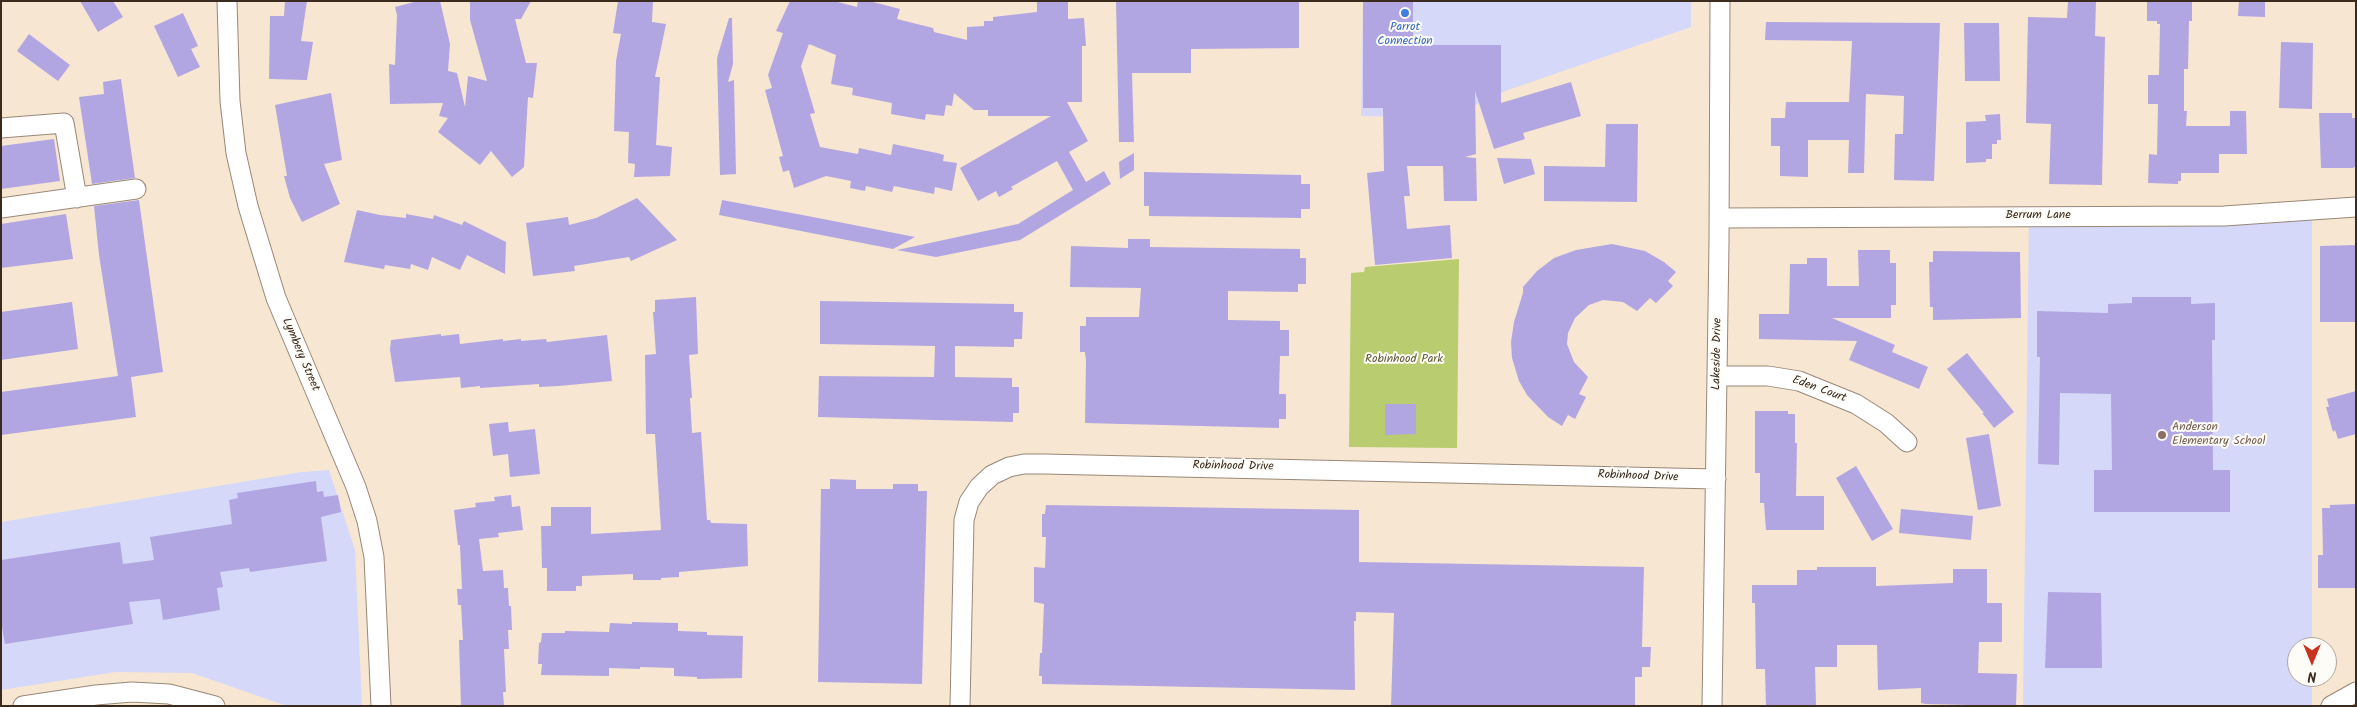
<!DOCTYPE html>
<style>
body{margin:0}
#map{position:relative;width:2357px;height:707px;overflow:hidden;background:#f7e6d2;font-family:Kalam,sans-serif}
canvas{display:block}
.frame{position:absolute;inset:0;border:2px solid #3b2a1e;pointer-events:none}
.north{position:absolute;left:2287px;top:637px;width:50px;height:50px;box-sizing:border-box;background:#fdfcf7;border:1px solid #afa8a0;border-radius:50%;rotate:180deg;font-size:14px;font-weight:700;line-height:20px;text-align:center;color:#3b2a1e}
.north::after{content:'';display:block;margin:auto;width:18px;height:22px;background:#c8321e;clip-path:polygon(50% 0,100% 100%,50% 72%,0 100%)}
</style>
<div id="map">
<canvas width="2357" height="707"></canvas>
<div class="frame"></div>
<div class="north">N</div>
</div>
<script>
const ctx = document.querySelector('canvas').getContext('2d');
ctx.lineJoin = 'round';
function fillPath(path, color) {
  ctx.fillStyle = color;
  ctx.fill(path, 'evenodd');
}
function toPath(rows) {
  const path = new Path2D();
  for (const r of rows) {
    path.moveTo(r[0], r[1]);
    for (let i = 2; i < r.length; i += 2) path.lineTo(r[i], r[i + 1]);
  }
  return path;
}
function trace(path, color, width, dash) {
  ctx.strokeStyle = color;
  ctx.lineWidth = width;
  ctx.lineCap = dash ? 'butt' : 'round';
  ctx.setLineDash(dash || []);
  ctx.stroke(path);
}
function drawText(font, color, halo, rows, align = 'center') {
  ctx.font = font + ' Kalam,sans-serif';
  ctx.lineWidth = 4;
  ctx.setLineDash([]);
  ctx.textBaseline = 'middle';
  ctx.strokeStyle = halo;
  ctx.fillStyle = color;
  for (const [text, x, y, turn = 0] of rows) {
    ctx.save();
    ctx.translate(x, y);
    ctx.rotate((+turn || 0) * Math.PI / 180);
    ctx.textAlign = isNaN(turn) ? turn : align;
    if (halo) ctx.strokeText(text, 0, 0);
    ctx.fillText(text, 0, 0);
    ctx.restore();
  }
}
const built = toPath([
 [1363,1,1691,1,1691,27,1508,90,1447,118,1361,116],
 [2312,210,2312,647,2297,647,2297,677,2312,677,2312,706,2023,706,2029,216],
 [329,470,355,550,362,706,287,706,192,673,116,672,1,690,1,522,302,472]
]);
const green = toPath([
 [1459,259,1457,448,1349,447,1351,273,1364,272,1365,267]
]);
const building = toPath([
 [80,1,113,1,123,17,98,32],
 [285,1,307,1,301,41,313,42,307,80,269,79,270,16,284,16],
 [418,1,440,1,450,44,448,71,457,73,465,107,468,76,487,81,470,20,470,1,531,1,521,19,515,19,526,63,537,63,533,98,528,97,524,167,512,177,491,151,480,165,438,132,448,118,439,116,443,103,390,104,389,64,395,65,397,15,395,7],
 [618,1,653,1,652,22,666,24,655,77,660,77,656,145,672,147,670,176,634,177,635,164,628,163,629,132,614,131,616,61,621,34,613,33],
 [790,1,834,1,857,7,858,1,869,1,900,9,897,19,933,28,934,32,967,40,967,27,984,26,984,21,993,21,993,17,1037,12,1037,1,1068,1,1068,19,1084,18,1086,46,1082,46,1082,102,1067,102,1088,141,1069,152,1086,182,1104,171,1111,184,1020,240,936,257,897,250,1018,224,1073,190,1057,161,1011,187,1013,189,999,197,996,191,978,201,960,168,1051,116,988,116,988,110,974,110,954,93,952,106,946,105,944,116,926,114,925,120,891,114,892,103,852,95,853,88,831,84,836,55,809,44,801,66,815,113,810,114,820,147,858,154,859,148,891,155,893,144,937,153,944,155,943,161,957,163,952,191,935,187,934,194,894,186,892,192,866,186,865,191,850,188,851,181,826,176,794,188,789,170,783,172,779,157,783,156,765,90,772,88,768,75,783,33,776,31],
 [1116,1,1299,1,1299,48,1191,49,1191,73,1132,73,1134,142,1119,142],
 [1363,1,1413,1,1413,45,1501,45,1501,103,1571,82,1581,116,1523,133,1525,139,1494,149,1475,91,1476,154,1465,157,1476,158,1477,201,1444,201,1443,166,1407,166,1410,196,1404,196,1407,229,1450,225,1452,258,1375,265,1367,173,1384,171,1383,108,1363,108],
 [2068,1,2096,1,2095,36,2105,37,2102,185,2049,184,2051,124,2026,123,2028,17,2067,18],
 [2147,1,2192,1,2192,21,2189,21,2188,69,2184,69,2184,111,2187,111,2186,126,2230,126,2230,111,2246,111,2247,154,2219,154,2219,173,2181,173,2181,181,2178,181,2178,184,2148,183,2149,154,2157,155,2158,104,2148,104,2148,75,2159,75,2160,24,2157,24,2157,21,2147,21],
 [2239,1,2265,1,2265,17,2238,16],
 [183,13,198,46,191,49,200,67,178,77,154,26],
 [729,18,732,18,733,64,728,82,734,80,736,174,720,175,717,58],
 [1766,22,1940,23,1934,181,1894,180,1895,134,1903,134,1904,96,1866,94,1864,173,1848,173,1849,140,1808,140,1808,177,1780,176,1780,146,1771,146,1771,118,1785,118,1786,102,1849,102,1852,41,1765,40],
 [1964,23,1999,23,2000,81,1965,81],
 [29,34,70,65,58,81,17,51],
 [2281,42,2313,43,2312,109,2279,108],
 [121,79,135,178,92,184,79,97,104,94,103,82],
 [331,93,342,160,324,164,340,204,302,222,290,198,284,176,287,176,275,105],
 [2319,113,2352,113,2352,118,2356,118,2356,166,2353,168,2321,168],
 [2000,114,2001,140,1997,140,1997,144,1992,144,1992,159,1986,159,1986,162,1966,163,1966,122,1986,121,1985,115],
 [1606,124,1638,124,1637,202,1544,201,1544,166,1605,167],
 [54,139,60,181,1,189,1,146],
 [1134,153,1134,170,1120,179,1119,162],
 [1497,158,1531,159,1535,174,1504,184],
 [1144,172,1301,175,1301,184,1310,184,1310,209,1301,209,1301,218,1149,216,1149,206,1144,206],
 [637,198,677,240,631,261,629,257,574,266,575,271,533,276,526,223,568,217,569,225,596,218],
 [139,200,163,372,131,377,136,417,1,435,1,392,118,376,99,255,94,206],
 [722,200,813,217,915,237,893,249,719,215],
 [357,210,380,215,406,218,406,214,433,219,434,215,462,225,464,221,506,242,505,274,467,255,460,270,432,257,428,270,411,264,410,269,385,265,384,269,344,262],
 [66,214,73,259,1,268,1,224],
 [1128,239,1150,239,1150,247,1300,249,1300,258,1306,258,1306,284,1298,284,1298,292,1228,291,1228,320,1280,321,1280,330,1289,330,1289,356,1280,356,1279,394,1286,394,1286,419,1279,419,1279,428,1085,423,1086,361,1085,352,1080,352,1080,326,1086,326,1086,317,1139,317,1141,288,1070,287,1071,246,1128,248],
 [1612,244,1645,251,1664,262,1676,272,1668,281,1673,286,1656,303,1650,298,1637,311,1623,302,1603,300,1589,305,1575,318,1568,333,1567,344,1574,362,1588,377,1579,394,1586,397,1575,419,1568,415,1562,426,1548,417,1527,395,1519,381,1512,358,1511,342,1514,322,1523,293,1523,287,1537,271,1554,258,1576,250],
 [2356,245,2356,322,2320,322,2320,246],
 [1858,250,1890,250,1890,263,1896,263,1896,305,1891,305,1891,318,1832,318,1895,345,1892,352,1928,367,1919,389,1849,360,1857,341,1759,339,1759,314,1789,314,1790,264,1807,264,1807,258,1827,258,1827,286,1859,286],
 [1933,251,2020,252,2021,318,1933,320,1933,307,1930,307,1929,262,1933,262],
 [696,297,698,354,689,355,692,398,690,398,692,433,701,432,707,520,710,520,711,523,747,524,748,566,679,572,679,577,661,578,661,580,633,580,633,574,582,576,582,586,576,586,576,591,547,591,547,568,542,568,541,526,551,526,551,507,591,507,591,534,661,530,655,434,646,434,645,355,656,354,653,312,655,312,655,300],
 [2132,297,2191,297,2191,304,2215,303,2215,340,2212,340,2213,470,2230,470,2230,512,2094,512,2094,470,2112,470,2111,394,2060,393,2059,465,2038,464,2040,357,2037,357,2037,311,2108,313,2108,304,2132,303],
 [820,301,1014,304,1014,312,1023,312,1022,339,1014,339,1014,347,955,346,955,377,1012,378,1012,387,1019,387,1019,413,1013,413,1013,422,818,417,819,376,934,377,935,346,820,344],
 [72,302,78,349,1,360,1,312],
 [441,334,441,336,459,334,460,344,503,339,503,341,521,339,521,341,546,339,547,342,607,335,612,381,559,386,539,387,539,384,480,388,480,386,461,388,460,377,395,382,390,350,391,340],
 [1967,353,2014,412,1994,428,1982,413,1984,413,1947,369],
 [2356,391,2356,434,2338,439,2335,430,2333,432,2326,407,2329,407,2327,399],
 [1385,404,1416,404,1416,434,1385,435],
 [1755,411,1788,411,1788,414,1795,414,1795,443,1797,443,1796,496,1824,496,1824,530,1766,530,1764,503,1760,503,1760,473,1755,473],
 [508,422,509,432,535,429,540,474,510,477,508,454,493,456,489,424],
 [1989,434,2001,506,1978,510,1966,438],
 [1856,466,1893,529,1872,541,1836,478],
 [830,479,856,480,856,489,893,489,893,484,918,484,918,491,927,491,922,684,818,682,821,489,830,489],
 [316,481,317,492,323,491,324,497,338,495,341,512,321,517,327,561,250,572,249,568,220,572,223,587,217,588,220,610,163,620,160,599,129,602,133,624,5,644,1,621,1,560,120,542,123,564,154,560,150,537,232,524,229,500,238,498,237,493],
 [511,495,512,507,520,506,523,530,498,533,499,537,479,539,483,571,503,570,504,588,508,588,509,606,511,606,512,630,508,630,509,649,504,649,506,692,503,692,504,706,461,706,459,640,463,640,461,605,458,605,457,589,462,589,460,545,458,545,454,510,476,507,475,503,495,501,494,497],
 [2356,504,2356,588,2318,588,2318,555,2323,555,2322,508,2330,508,2330,505],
 [1046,505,1359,510,1359,562,1644,567,1642,647,1651,647,1650,667,1642,667,1642,677,1635,677,1635,706,1391,706,1394,613,1356,612,1356,621,1354,621,1355,690,1042,684,1042,676,1039,676,1040,653,1042,653,1044,604,1034,602,1034,567,1045,568,1046,537,1042,537,1042,514,1045,514],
 [1901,509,1973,516,1971,540,1899,533],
 [1817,567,1876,567,1876,586,1953,583,1953,569,1987,569,1987,603,2002,603,2002,642,1979,642,1978,673,2017,674,2016,706,1926,704,1921,703,1921,688,1878,690,1877,645,1837,645,1837,667,1815,667,1816,706,1766,706,1765,669,1756,669,1755,603,1752,603,1752,585,1797,585,1797,570,1817,570],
 [2048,592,2101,593,2102,668,2045,668],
 [632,622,678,623,678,631,707,632,707,635,743,636,742,678,697,679,697,677,674,676,674,668,640,667,640,669,609,668,609,676,541,675,542,664,538,664,539,643,541,642,542,633,565,633,565,631,609,632,610,623,632,624]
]);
const minor = toPath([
 [227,1,230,101,236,153,248,206,276,298,356,487,367,521,374,557,381,706],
 [1,128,64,123,77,198],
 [1,208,136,189],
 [1719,218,2224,216,2356,207],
 [1717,376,1768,376,1799,381,1856,404,1886,423,1907,442],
 [23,706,96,695,132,692,169,694,215,706],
 [960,706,964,520,969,502,979,487,992,475,1009,467,1024,464,1044,464,1716,479],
 [1712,706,1719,242,1720,1],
 [2331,706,2356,692]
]);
const markers = [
 [1405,13,5,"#3f7fe0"],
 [2162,435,5,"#8d6e63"]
];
const shopNames = [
 ["Parrot",1405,28],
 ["Connection",1405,42]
];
const streetNames = [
 ["Berrum Lane",2038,216],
 ["Lakeside Drive",1718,354,-89],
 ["Lymbery Street",300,355,67],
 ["Eden Court",1819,390,20],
 ["Robinhood Drive",1233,467,1],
 ["Robinhood Drive",1638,477,2]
];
const parkNames = [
 ["Robinhood Park",1404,360]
];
const educationNames = [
 ["Anderson",2172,428],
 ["Elementary School",2172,442]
];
fillPath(built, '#d5d8f9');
fillPath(green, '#b9cc6f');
fillPath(building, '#b2a6e2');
trace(minor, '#998878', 21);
trace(minor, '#fff', 19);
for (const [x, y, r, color] of markers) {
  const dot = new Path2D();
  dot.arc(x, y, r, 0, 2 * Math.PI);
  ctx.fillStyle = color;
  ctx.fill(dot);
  trace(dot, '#fdfcf7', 2);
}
drawText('12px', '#366cbe', '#fdfcf7', shopNames);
drawText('12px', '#3b2a1e', '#fdfcf7', streetNames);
drawText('12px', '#615b36', '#fdfcf7', parkNames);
drawText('12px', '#785e54', '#fdfcf7', educationNames, 'left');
</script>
